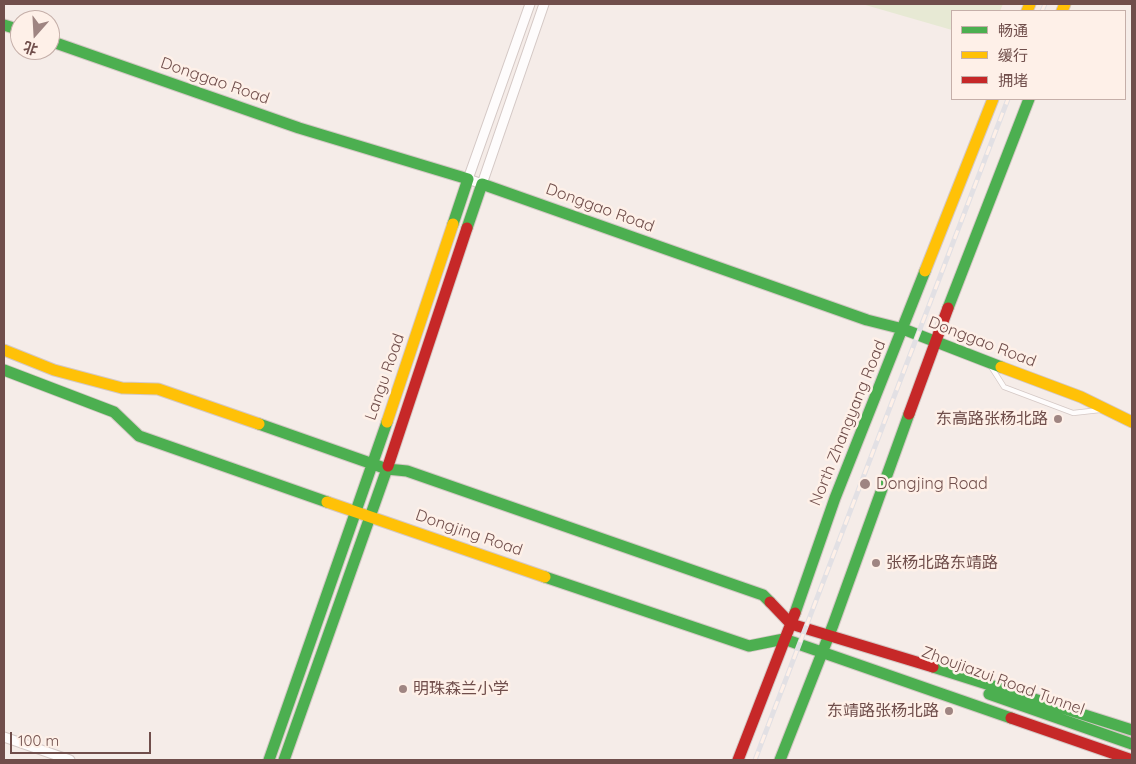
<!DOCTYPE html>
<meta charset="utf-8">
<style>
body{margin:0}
#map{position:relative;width:1136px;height:764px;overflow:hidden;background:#f5ece8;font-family:Quicksand,"Noto Sans SC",sans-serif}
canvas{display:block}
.frame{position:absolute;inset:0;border:5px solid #704e4b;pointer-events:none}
.legend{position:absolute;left:951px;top:10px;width:175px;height:90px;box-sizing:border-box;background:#fef0e8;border:1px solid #c5afa9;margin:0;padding:6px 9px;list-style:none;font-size:15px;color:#704e4b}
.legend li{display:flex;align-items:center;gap:10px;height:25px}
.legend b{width:25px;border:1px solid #c5afa9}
.north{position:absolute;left:10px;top:10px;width:50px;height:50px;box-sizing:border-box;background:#fef0e8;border:1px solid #c5afa9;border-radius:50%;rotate:199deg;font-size:14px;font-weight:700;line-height:20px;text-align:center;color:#704e4b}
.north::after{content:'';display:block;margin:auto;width:18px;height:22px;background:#9f8582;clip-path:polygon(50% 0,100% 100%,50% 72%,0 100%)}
.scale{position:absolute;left:10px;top:732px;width:141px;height:22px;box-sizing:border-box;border:2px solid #704e4b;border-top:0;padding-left:6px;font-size:15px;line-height:18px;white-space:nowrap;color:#704e4b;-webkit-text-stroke:4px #fef0e8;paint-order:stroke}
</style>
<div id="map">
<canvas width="1136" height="764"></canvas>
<div class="frame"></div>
<ul class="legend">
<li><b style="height:6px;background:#4caf50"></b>畅通</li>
<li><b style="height:6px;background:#ffc107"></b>缓行</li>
<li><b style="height:6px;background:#c62828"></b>拥堵</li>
</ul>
<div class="north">北</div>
<div class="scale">100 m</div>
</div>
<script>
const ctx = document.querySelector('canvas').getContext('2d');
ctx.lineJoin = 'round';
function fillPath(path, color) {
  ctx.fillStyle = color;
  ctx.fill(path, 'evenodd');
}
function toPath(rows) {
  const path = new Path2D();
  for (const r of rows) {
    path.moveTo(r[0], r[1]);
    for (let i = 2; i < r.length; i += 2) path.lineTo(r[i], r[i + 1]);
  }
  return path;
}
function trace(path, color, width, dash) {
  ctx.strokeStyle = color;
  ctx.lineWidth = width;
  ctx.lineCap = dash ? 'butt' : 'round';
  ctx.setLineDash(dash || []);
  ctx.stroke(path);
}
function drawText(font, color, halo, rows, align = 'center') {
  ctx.font = font + ' Quicksand,"Noto Sans SC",sans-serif';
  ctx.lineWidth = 5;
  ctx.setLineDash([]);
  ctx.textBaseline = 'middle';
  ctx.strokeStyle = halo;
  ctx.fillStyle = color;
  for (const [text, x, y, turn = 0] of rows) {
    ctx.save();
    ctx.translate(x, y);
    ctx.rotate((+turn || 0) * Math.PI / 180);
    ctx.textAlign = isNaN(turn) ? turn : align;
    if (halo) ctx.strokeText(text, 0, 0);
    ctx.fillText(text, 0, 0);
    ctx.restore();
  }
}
const green = toPath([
 [862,4,1003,4,1000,11,952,11,952,30]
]);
const lane = toPath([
 [990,365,1004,387,1073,413,1100,410]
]);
const street = toPath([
 [530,4,468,179,482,184,544,4],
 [4,737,70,760]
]);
const fast = toPath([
 [4,25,20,30],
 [50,41,299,128,468,179,453,224],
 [467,228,482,184,867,320,903,329,1001,367],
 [948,308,1029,99],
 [4,370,114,412,139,436,327,502],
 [259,424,387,469,407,471,763,595,770,602],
 [545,577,749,646,784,639,1011,718],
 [795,613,835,498,925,271],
 [933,667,1132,730],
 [989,694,1132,744],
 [269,760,387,422],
 [284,760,388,466],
 [780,760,833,625,909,414]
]);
const slow = toPath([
 [1027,11,1030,4],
 [1062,11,1065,4],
 [925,271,993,99],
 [4,350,54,370,122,388,158,389,259,424],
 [1001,367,1081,397,1132,422],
 [387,422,453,224],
 [327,502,545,577]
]);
const jam = toPath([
 [909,414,948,308],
 [388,466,467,228],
 [770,602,791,624,933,667],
 [1011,718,1132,760],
 [738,760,795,613]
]);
const rail = toPath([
 [1042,11,1045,4],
 [755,760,1008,99]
]);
const markers = [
 [1058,419,5,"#9f8582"],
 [865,484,6,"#9f8582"],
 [876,563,5,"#9f8582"],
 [403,689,5,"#9f8582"],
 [949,711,5,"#9f8582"]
];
const streetNames = [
 ["Donggao Road",215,81,19],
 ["Donggao Road",600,208,20],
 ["Donggao Road",982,342,21],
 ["Langu Road",385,377,-71],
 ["North Zhangyang Road",848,423,-68],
 ["Dongjing Road",469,533,19],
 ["Zhoujiazui Road Tunnel",1003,681,20]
];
const poiNames = [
 ["东高路张杨北路",1048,419,"right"],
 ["Dongjing Road",876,484],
 ["张杨北路东靖路",886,563],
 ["明珠森兰小学",413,689],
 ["东靖路张杨北路",939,711,"right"]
];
fillPath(green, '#e7e9d4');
trace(lane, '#d4c8c5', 6);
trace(street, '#d4c8c5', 11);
trace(fast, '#d4c8c5', 13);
trace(slow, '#d4c8c5', 13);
trace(jam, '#d4c8c5', 13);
trace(lane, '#fefcfc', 4.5);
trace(street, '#fefcfc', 9);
trace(fast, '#4caf50', 11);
trace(slow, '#ffc107', 11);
trace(jam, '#c62828', 11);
trace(rail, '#e2e0e4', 5);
trace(rail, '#fef0e8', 3, [9]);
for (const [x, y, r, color] of markers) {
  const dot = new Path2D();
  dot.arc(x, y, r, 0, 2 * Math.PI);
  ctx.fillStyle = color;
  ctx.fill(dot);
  trace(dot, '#fef0e8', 2);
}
drawText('16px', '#704e4b', '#fef0e8', streetNames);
drawText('16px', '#704e4b', '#fef0e8', poiNames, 'left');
</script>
